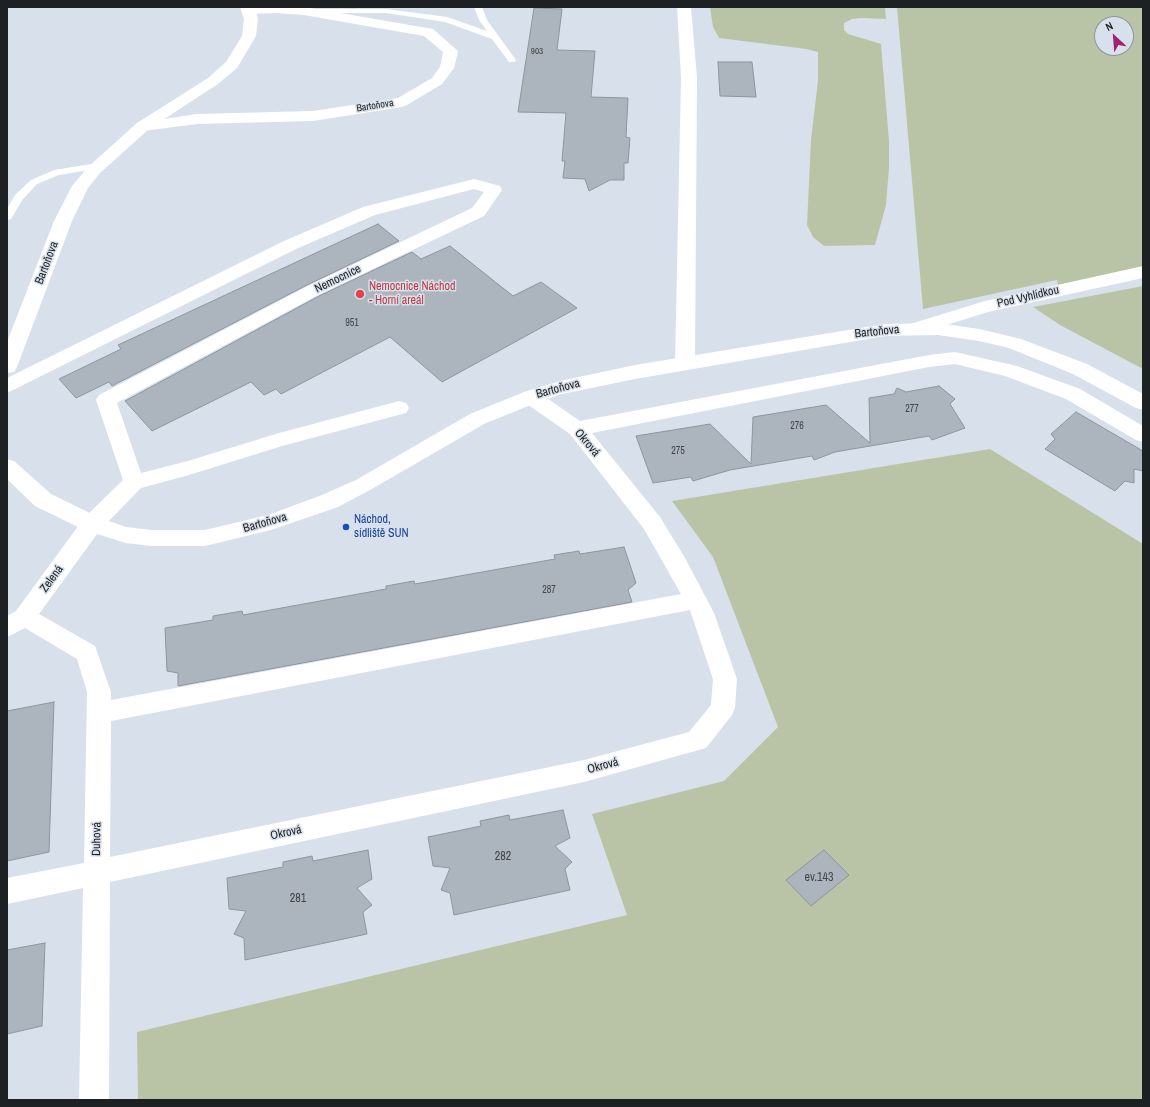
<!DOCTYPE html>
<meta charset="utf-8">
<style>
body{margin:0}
#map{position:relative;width:1150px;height:1107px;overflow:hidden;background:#d8e1eb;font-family:"Archivo Narrow",sans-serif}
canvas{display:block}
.frame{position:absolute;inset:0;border:8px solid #1e2124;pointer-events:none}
.north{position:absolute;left:1094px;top:16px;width:40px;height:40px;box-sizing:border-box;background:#d8e1eb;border:1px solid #8e949b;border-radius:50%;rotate:334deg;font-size:11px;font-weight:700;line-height:16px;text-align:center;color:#1e2124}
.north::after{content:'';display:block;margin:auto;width:14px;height:18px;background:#a12173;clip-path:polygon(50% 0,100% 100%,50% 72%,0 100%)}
</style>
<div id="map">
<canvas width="1150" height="1107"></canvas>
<div class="frame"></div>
<div class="north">N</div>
</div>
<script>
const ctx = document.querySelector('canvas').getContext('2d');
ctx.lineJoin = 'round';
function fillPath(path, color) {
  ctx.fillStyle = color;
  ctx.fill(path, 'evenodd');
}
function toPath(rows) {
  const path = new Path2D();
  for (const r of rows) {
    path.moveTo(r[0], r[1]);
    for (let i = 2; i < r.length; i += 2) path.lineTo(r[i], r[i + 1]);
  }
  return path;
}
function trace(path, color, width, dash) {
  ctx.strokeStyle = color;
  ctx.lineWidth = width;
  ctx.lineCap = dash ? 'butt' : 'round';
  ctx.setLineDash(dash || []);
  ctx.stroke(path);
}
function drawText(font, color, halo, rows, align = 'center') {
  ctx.font = font + ' "Archivo Narrow",sans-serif';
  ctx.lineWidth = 3;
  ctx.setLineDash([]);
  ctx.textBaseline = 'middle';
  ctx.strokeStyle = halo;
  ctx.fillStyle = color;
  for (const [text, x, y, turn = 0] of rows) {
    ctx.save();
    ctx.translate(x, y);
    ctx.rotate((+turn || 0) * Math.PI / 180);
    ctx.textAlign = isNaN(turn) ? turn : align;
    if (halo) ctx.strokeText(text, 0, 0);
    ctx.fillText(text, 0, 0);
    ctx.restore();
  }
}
const green = toPath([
 [710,7,885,7,886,19,860,18,852,19,844,23,844,30,848,34,881,44,889,141,889,168,886,205,875,245,824,246,813,237,807,225,811,140,818,80,818,52,806,49,719,38,713,27],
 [897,7,1143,7,1143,268,1058,285,1057,280,923,309],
 [1102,24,1126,24,1126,48,1102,48],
 [1143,286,1143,369,1060,325,1033,307],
 [990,449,1143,544,1143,1100,138,1100,137,1032,627,915,592,814,724,781,778,727,713,557,672,501]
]);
const building = toPath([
 [534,8,562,9,557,50,595,51,591,97,628,98,626,137,630,138,628,163,624,163,624,180,610,180,589,191,585,179,563,178,565,161,562,161,566,113,518,112,534,8],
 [718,62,752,62,756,97,720,96,718,62],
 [378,224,399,241,305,286,112,386,109,382,76,398,59,379,121,349,118,345,378,224],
 [450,246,513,296,541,282,577,308,442,382,390,337,281,394,276,389,264,395,251,382,152,431,125,401,319,296,412,252,421,259,450,246],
 [939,386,955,399,950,404,965,428,932,440,929,436,835,452,814,460,812,456,730,470,693,481,691,477,653,483,636,436,710,424,751,464,753,417,826,405,870,443,869,398,894,394,897,388,906,392,939,386],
 [1076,412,1143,451,1143,471,1134,469,1134,483,1125,481,1115,491,1045,449,1055,439,1051,434,1076,412],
 [624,547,636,583,628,590,632,602,178,686,178,673,167,671,165,628,213,620,213,616,242,611,243,615,386,589,386,586,414,581,415,584,555,559,554,555,579,551,580,554,624,547],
 [54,702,49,852,7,861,7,711,54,702],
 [563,810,570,838,555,846,572,862,565,869,570,890,454,915,450,893,441,890,450,868,433,866,428,837,481,826,480,821,509,815,510,820,563,810],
 [368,850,372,879,357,888,372,905,363,912,367,934,245,960,244,938,234,934,246,911,229,909,227,878,283,867,283,862,312,856,313,861,368,850],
 [824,850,849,875,811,906,786,880,824,850],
 [45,943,42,1026,7,1034,7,950,45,943]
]);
const lane = toPath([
 [474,7,482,7,487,20,516,60,515,62,509,62,492,39,445,22,386,13,313,13,309,11,313,9,386,9,447,17,487,31,479,20,474,7],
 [98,163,101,164,103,166,101,168,59,175,37,184,23,199,11,219,7,220,7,209,15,195,31,180,54,170,98,163]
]);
const street = toPath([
 [244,7,305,7,433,29,458,51,454,68,442,84,407,105,402,107,313,121,197,124,143,131,137,129,135,126,137,123,197,114,313,111,398,98,432,78,440,67,443,52,424,36,304,15,276,13,249,14,244,13,242,10,244,7],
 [677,7,691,7,697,78,695,363,692,368,685,369,678,368,675,363,681,78,677,7],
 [474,179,500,186,502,190,484,216,318,295,117,403,141,473,188,461,279,433,399,401,406,403,409,408,406,413,282,446,189,475,141,488,100,530,39,614,95,646,111,692,111,700,681,594,644,529,570,434,524,402,521,397,524,392,531,390,538,392,580,421,929,355,955,352,1017,366,1080,389,1143,426,1143,442,1136,440,1066,399,1005,376,955,364,929,367,592,433,660,517,685,558,714,613,737,679,735,708,732,715,706,748,584,782,110,882,109,1100,79,1100,83,888,7,904,7,878,84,863,87,692,77,659,25,628,7,637,7,616,16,611,84,518,123,480,96,400,99,395,306,287,472,208,484,192,474,189,375,215,296,249,7,393,7,378,284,241,363,207,474,179],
 [690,610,713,679,711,705,689,732,584,760,110,857,111,721,690,610],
 [1143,266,1143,278,988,312,914,335,907,333,905,329,907,325,985,301,1143,266]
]);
const secondary = toPath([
 [240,7,254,7,258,19,256,36,237,68,218,84,149,129,100,173,88,188,72,221,17,367,14,372,7,373,7,342,54,221,72,186,88,167,137,123,208,78,226,62,242,36,244,19,240,7],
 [938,323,979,329,1021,339,1087,364,1143,394,1143,410,1136,408,1073,374,1009,348,979,341,938,335,885,336,635,379,562,394,538,402,484,424,370,490,338,507,271,530,205,546,151,546,126,543,84,530,35,506,7,479,7,459,14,461,51,494,100,518,126,527,151,530,205,530,268,515,322,495,356,480,470,414,524,392,560,381,635,365,885,324,938,323]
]);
const markers = [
 [360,294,5,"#e0444e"],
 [346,527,4,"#1a4fb4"]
];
const farNumbernames = [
 ["903",537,52]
];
const farStreetnames = [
 ["Bartoňova",375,106,-9]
];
const numberNames = [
 ["951",352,323],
 ["277",912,409],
 ["276",797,426],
 ["275",678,451],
 ["287",549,590]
];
const streetNames = [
 ["Bartoňova",47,263,-69],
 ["Nemocnice",338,279,-26],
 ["Pod Vyhlídkou",1028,297,-13],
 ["Bartoňova",877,332,-6],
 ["Bartoňova",558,389,-15],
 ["Okrová",587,443,50],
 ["Bartoňova",265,523,-16],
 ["Zelená",52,579,-54],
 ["Okrová",603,766,-15],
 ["Okrová",286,833,-12],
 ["Duhová",97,839,-89]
];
const healthNames = [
 ["Nemocnice Náchod",369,287],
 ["- Horní areál",369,301]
];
const transitNames = [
 ["Náchod,",354,520],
 ["sídliště SUN",354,534]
];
const nearNumbernames = [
 ["282",503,857],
 ["ev.143",819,878],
 ["281",298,899]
];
fillPath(green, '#b9c4a6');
fillPath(building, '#acb5be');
trace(building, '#8d959e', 1);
fillPath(lane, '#fff');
fillPath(street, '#fff');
fillPath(secondary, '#fff');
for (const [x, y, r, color] of markers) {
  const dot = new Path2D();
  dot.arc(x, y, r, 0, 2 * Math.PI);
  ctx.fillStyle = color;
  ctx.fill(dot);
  trace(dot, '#d8e1eb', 1.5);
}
drawText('9px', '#42464a', null, farNumbernames);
drawText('10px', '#1e2124', '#d8e1eb', farStreetnames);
drawText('10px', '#42464a', null, numberNames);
drawText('12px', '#1e2124', '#d8e1eb', streetNames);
drawText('12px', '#be3a42', '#d8e1eb', healthNames, 'left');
drawText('12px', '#164399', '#d8e1eb', transitNames, 'left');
drawText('12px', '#42464a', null, nearNumbernames);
</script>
